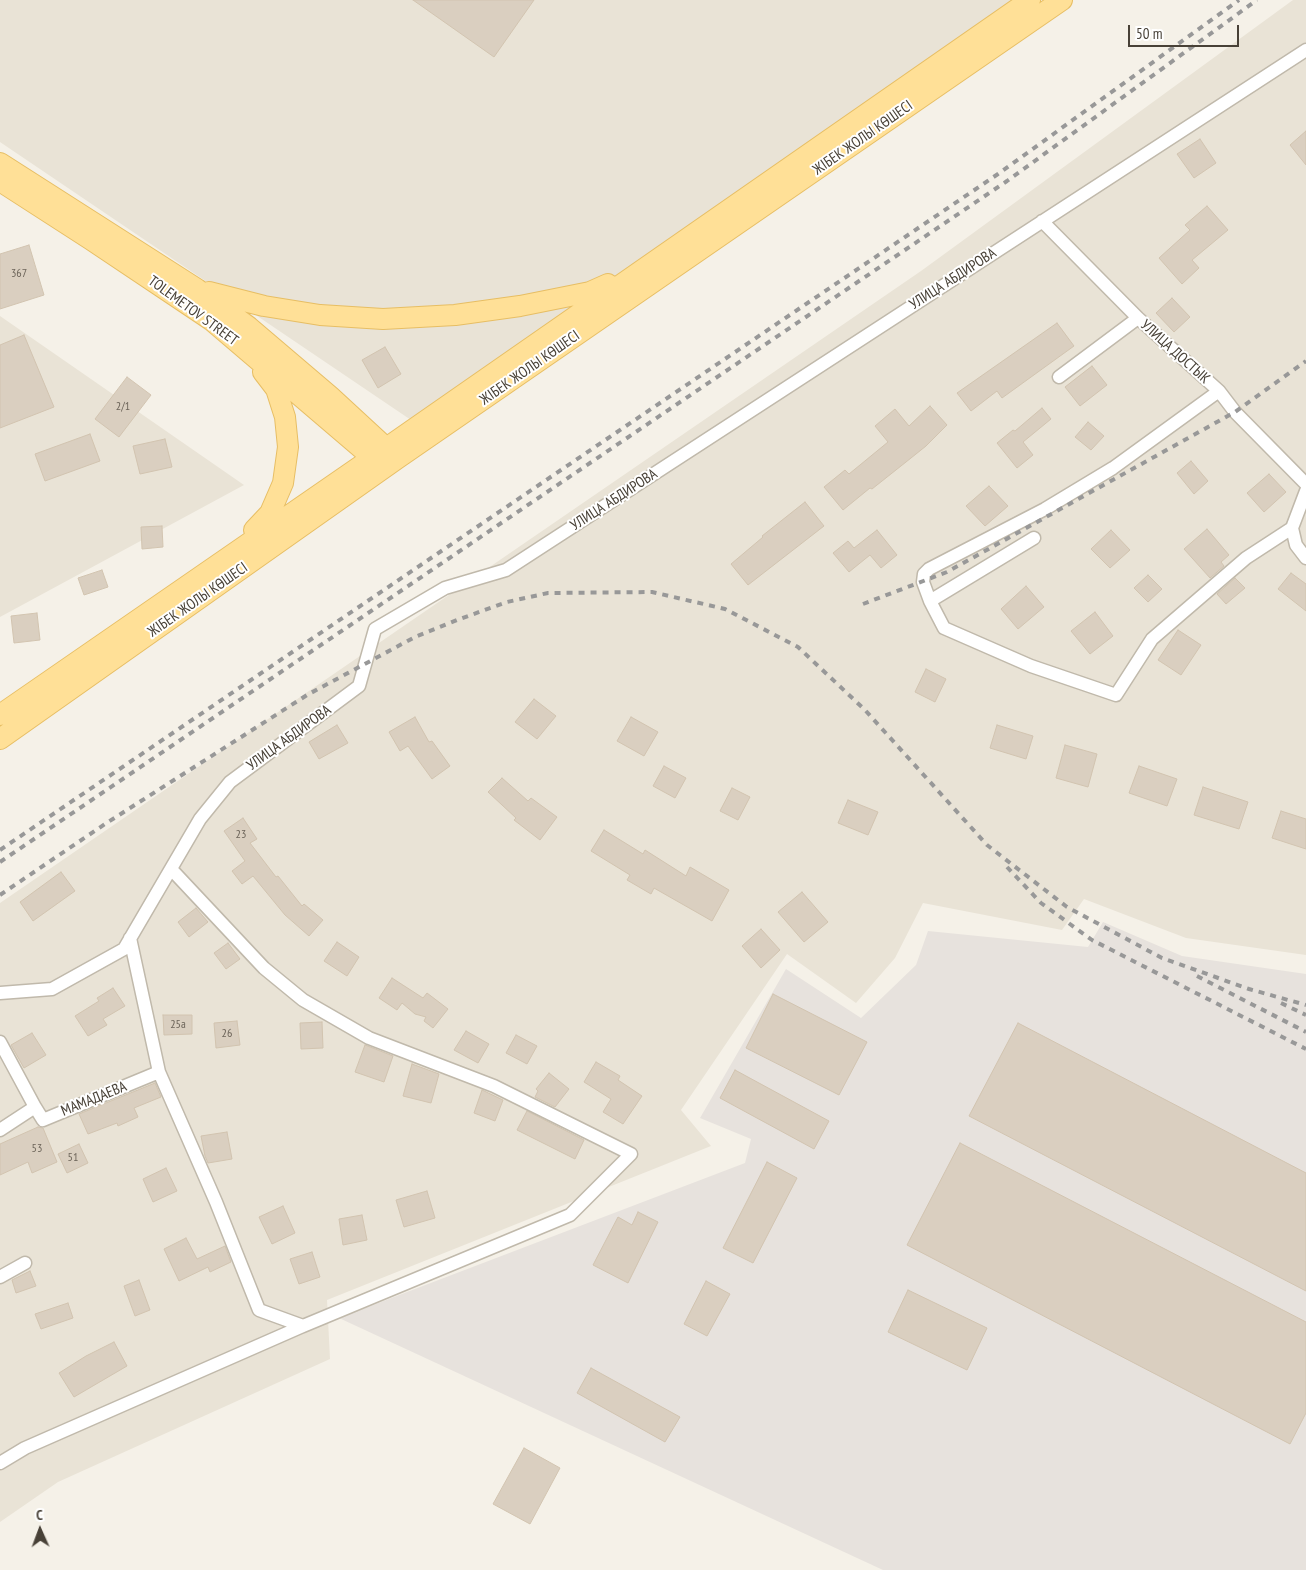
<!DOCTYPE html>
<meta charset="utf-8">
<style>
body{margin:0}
#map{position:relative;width:1306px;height:1570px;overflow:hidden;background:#f5f1e8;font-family:"PT Sans Narrow",sans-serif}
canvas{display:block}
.north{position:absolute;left:15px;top:1505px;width:50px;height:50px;-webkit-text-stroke:4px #fff;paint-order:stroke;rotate:358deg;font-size:14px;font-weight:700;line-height:20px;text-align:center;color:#484137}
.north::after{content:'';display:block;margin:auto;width:18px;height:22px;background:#484137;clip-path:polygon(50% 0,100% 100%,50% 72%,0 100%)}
.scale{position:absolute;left:1128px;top:25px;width:111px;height:22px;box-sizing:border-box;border:2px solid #484137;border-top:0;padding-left:6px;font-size:15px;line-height:18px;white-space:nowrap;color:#484137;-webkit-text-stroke:4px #fff;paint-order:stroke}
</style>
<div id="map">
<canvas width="1306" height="1570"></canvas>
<div class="north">С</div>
<div class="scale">50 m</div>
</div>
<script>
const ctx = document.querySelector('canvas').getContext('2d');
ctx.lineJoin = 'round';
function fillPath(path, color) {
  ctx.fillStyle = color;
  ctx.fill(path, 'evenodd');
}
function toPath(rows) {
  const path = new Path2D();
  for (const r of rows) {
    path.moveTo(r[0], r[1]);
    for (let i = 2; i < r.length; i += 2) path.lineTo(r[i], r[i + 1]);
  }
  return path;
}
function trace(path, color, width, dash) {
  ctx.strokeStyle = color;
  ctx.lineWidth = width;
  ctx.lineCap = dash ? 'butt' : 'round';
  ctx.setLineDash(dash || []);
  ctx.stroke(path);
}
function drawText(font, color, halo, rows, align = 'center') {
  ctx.font = font + ' "PT Sans Narrow",sans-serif';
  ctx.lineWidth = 4;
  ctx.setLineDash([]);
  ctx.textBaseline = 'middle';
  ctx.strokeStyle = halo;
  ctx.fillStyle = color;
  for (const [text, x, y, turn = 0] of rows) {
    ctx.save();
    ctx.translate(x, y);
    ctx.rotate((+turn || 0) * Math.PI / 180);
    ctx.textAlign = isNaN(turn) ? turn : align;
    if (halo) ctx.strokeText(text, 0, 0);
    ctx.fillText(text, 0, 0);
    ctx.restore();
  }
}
const residential = toPath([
 [0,0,1013,0,411,420,0,142],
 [1293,0,1306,0,1306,955,1186,938,1084,899,1062,930,923,903,895,958,856,1003,787,954,681,1110,711,1146,327,1300,330,1359,58,1482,0,1522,0,903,921,271],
 [0,316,244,485,0,617]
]);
const industrial = toPath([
 [1103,922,1182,956,1306,974,1306,1570,883,1570,339,1318,745,1163,751,1139,700,1118,786,969,861,1018,916,965,928,931,1088,947]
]);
const building = toPath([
 [413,0,534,0,494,57,413,0],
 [1306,131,1306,165,1290,145,1306,131],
 [1200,139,1216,163,1194,178,1177,154,1200,139],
 [1207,206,1228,230,1192,260,1199,268,1182,284,1159,258,1190,230,1185,225,1207,206],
 [29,245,44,295,0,309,0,254,29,245],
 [1172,298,1190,317,1174,332,1156,313,1172,298],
 [1057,323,1074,346,1002,398,997,391,971,411,957,393,1057,323],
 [24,335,54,407,0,428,0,345,24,335],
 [385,347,401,374,378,388,362,360,385,347],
 [1092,366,1107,385,1080,406,1065,387,1092,366],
 [127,377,151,395,119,437,95,419,127,377],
 [930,406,947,425,926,446,906,462,872,489,870,488,843,510,824,487,845,470,849,474,888,442,875,426,895,409,909,426,930,406],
 [1042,408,1051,419,1023,442,1033,455,1017,468,997,443,1013,430,1015,431,1042,408],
 [1088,422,1104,436,1091,450,1075,437,1088,422],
 [90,434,100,461,45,481,35,454,90,434],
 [165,439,172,467,140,474,133,446,165,439],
 [1191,461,1208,481,1194,494,1177,473,1191,461],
 [1269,474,1286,492,1264,512,1247,493,1269,474],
 [989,486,1008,506,985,526,966,506,989,486],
 [805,502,824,526,748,585,731,564,763,537,762,536,805,502],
 [162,526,163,547,142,549,141,527,162,526],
 [1207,529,1229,555,1221,562,1224,566,1210,578,1184,549,1207,529],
 [877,530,897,555,881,568,870,555,849,572,833,553,848,541,854,548,877,530],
 [1111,530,1130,550,1110,568,1091,549,1111,530],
 [102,570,108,587,84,595,78,578,102,570],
 [1291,573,1306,584,1306,611,1278,589,1291,573],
 [1148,575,1162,589,1148,602,1134,588,1148,575],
 [1235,578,1245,588,1226,604,1217,594,1235,578],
 [1026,586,1044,607,1018,629,1001,609,1026,586],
 [1095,612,1113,636,1090,654,1071,631,1095,612],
 [37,613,40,640,14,643,11,616,37,613],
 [1178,630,1201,645,1181,675,1158,660,1178,630],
 [926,669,946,679,935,702,915,692,926,669],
 [534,699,556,716,537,739,515,722,534,699],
 [415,717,429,742,432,741,450,766,432,779,408,746,400,751,389,732,415,717],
 [631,717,658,732,644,756,617,741,631,717],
 [337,725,348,743,319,759,309,742,337,725],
 [997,725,1033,736,1026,759,990,748,997,725],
 [1065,745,1097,754,1088,787,1056,778,1065,745],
 [664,766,686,778,675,798,653,786,664,766],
 [1139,766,1177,779,1167,806,1129,793,1139,766],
 [502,778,528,801,531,798,557,817,540,840,514,820,516,818,488,792,502,778],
 [1203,787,1248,802,1239,829,1194,815,1203,787],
 [732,788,750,797,738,820,720,811,732,788],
 [848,800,878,812,868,835,838,823,848,800],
 [1281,811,1306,819,1306,849,1272,838,1281,811],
 [243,818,257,839,250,843,276,877,278,876,302,906,304,904,323,920,309,936,285,915,253,876,242,884,232,871,245,861,224,831,243,818],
 [604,830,643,854,645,850,686,876,690,867,729,890,712,921,654,888,651,894,627,880,630,875,591,851,604,830],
 [61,872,75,891,33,921,20,902,61,872],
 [802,892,828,922,804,942,778,912,802,892],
 [196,908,208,922,189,937,178,922,196,908],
 [761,929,780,950,761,968,742,946,761,929],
 [337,942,359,957,347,976,324,961,337,942],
 [228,943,240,959,226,969,214,953,228,943],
 [392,978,423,998,427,993,448,1009,433,1028,424,1021,426,1017,415,1014,402,1003,397,1010,379,998,392,978],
 [113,988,125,1006,103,1019,107,1025,88,1036,75,1016,99,1001,97,998,113,988],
 [773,994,867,1042,839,1095,746,1048,773,994],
 [163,1015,192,1015,192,1034,164,1035,163,1015],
 [237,1021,240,1045,216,1048,214,1023,237,1021],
 [322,1022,323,1048,301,1049,300,1023,322,1022],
 [1018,1023,1306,1173,1306,1291,969,1116,1018,1023],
 [466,1031,489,1044,478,1063,454,1050,466,1031],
 [32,1033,46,1055,24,1068,11,1045,32,1033],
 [516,1035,537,1046,527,1064,506,1053,516,1035],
 [365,1045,393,1056,384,1082,355,1072,365,1045],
 [596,1062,620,1076,618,1080,642,1096,623,1124,603,1112,611,1099,584,1082,596,1062],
 [412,1064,439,1074,431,1103,403,1096,412,1064],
 [735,1070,829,1121,814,1149,720,1098,735,1070],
 [549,1073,569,1089,555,1107,535,1097,538,1091,536,1089,549,1073],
 [155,1083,161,1097,134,1108,138,1117,118,1126,117,1123,88,1134,79,1114,155,1083],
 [482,1090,503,1100,495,1121,474,1113,482,1090],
 [527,1111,584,1140,575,1159,517,1130,527,1111],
 [38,1127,43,1128,57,1162,32,1173,28,1162,0,1175,0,1144,38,1127],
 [227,1132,232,1159,208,1163,205,1156,201,1136,227,1132],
 [960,1143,1306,1322,1306,1413,1290,1444,907,1245,960,1143],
 [79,1144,88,1163,67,1173,58,1154,79,1144],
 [767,1162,797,1178,753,1263,723,1248,767,1162],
 [166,1168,177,1191,153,1202,143,1179,166,1168],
 [427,1191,435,1218,404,1227,396,1200,427,1191],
 [283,1206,295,1233,272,1244,259,1217,283,1206],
 [638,1212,658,1222,628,1283,593,1265,618,1217,632,1225,638,1212],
 [362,1215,367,1240,343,1245,339,1219,362,1215],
 [186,1238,197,1259,225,1246,231,1262,210,1272,208,1267,179,1281,164,1249,186,1238],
 [312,1252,320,1277,299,1284,290,1259,312,1252],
 [30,1271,36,1286,16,1293,12,1280,30,1271],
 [139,1280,150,1310,135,1316,124,1286,139,1280],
 [706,1281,730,1294,707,1336,684,1324,706,1281],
 [908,1290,987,1328,967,1370,888,1332,908,1290],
 [68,1303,73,1318,41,1329,35,1314,68,1303],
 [114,1342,127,1366,74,1397,59,1373,86,1356,114,1342],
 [591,1368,680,1417,665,1442,577,1393,591,1368],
 [524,1448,560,1468,530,1524,493,1504,524,1448]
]);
const minor = toPath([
 [1042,221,1138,318,1219,391,1235,412,1306,484],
 [1059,377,1138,318],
 [1306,491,1292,528,1296,545,1306,558],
 [1034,538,930,601,944,628,1031,666,1116,695,1152,639,1246,558,1292,528],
 [930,601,923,582,924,574,929,569,1045,509,1113,468,1219,391],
 [130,938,159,1072,216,1202,259,1310,303,1326,570,1215,631,1154,494,1086,369,1038,303,1000,264,968,172,870],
 [0,993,52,989,124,949,200,819,230,782,359,686,375,629,445,588,506,570,1306,50],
 [0,1042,35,1107,0,1130],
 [35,1107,43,1120,159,1072],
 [0,1277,25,1263],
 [0,1463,25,1448,303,1326]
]);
const primary = toPath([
 [0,163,197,289,249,327,330,396,395,456],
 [0,181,90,239,211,320,382,466],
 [209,292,264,306,320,315,383,319,455,315,520,306,590,292,608,284],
 [254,530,270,513,283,483,288,447,285,417,276,389,263,372],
 [0,715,372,458,1030,0],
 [0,739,398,458,1062,0]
]);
const rail = toPath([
 [863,604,947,572,1235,412,1306,361],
 [0,850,998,174,1239,0],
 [0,862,1007,181,1257,0],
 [1007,867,1041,903,1092,940,1306,1049],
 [0,895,105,824,307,695,415,637,457,620,507,602,548,593,652,592,725,609,798,647,865,710,987,845,1067,907,1162,958,1249,989,1306,1005],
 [1197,976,1306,1032],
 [1281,1003,1306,1015]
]);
const numberNames = [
 ["367",19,274],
 ["2/1",123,407],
 ["23",241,835],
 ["25а",178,1025],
 ["26",227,1034],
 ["53",37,1149],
 ["51",73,1158]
];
const streetNames = [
 ["ЖІБЕК ЖОЛЫ КӨШЕСІ",863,138,-35],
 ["УЛИЦА АБДИРОВА",953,279,-33],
 ["TOLEMETOV STREET",193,311,36],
 ["УЛИЦА ДОСТЫК",1175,352,42],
 ["ЖІБЕК ЖОЛЫ КӨШЕСІ",530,368,-35],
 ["УЛИЦА АБДИРОВА",614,500,-33],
 ["ЖІБЕК ЖОЛЫ КӨШЕСІ",198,600,-35],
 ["УЛИЦА АБДИРОВА",289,738,-36],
 ["МАМАДАЕВА",94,1099,-22]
];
fillPath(residential, '#e9e3d6');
fillPath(industrial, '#e7e2dd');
fillPath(building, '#dacfc0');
trace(building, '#d2c4b0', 1);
trace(minor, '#c0b9ab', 15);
trace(primary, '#e7be64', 22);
trace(minor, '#fff', 12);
trace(primary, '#ffe097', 20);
trace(rail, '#989898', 4, [6, 6]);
drawText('12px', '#6c6459', null, numberNames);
drawText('15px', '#484137', '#fff', streetNames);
</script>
